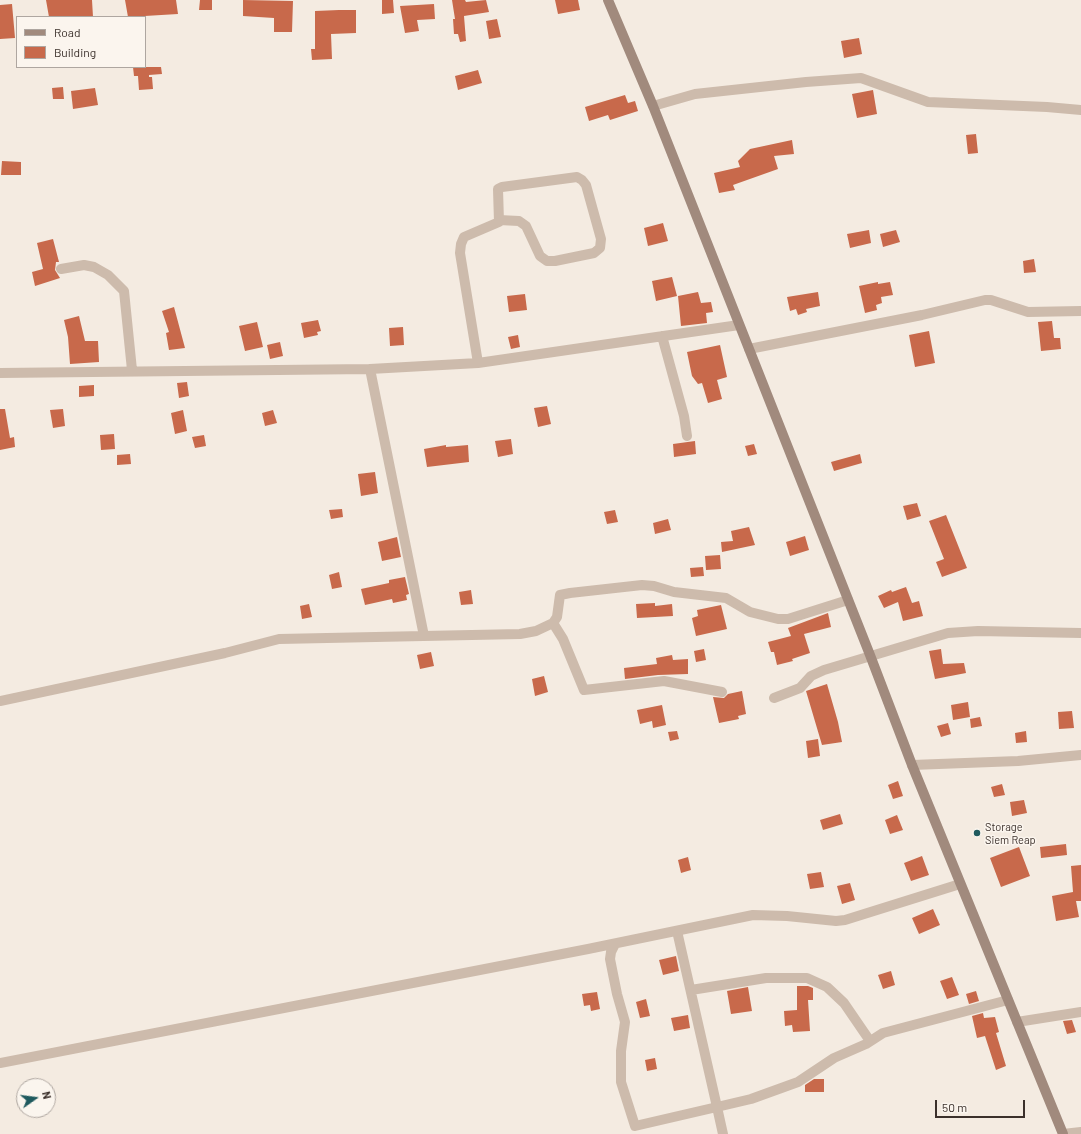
<!DOCTYPE html>
<style>
body{margin:0}
#map{position:relative;width:1081px;height:1134px;overflow:hidden;background:#f4ebe1;font-family:Barlow,sans-serif}
canvas{display:block}
.legend{position:absolute;left:16px;top:16px;width:130px;height:52px;box-sizing:border-box;background:#fbf5ee;border:1px solid #aea6a0;margin:0;padding:5px 7px;list-style:none;font-size:12px;color:#3b302b}
.legend li{display:flex;align-items:center;gap:8px;height:20px}
.legend b{width:20px;border:1px solid #aea6a0}
.north{position:absolute;left:16px;top:1078px;width:40px;height:40px;box-sizing:border-box;background:#fbf5ee;border:1px solid #aea6a0;border-radius:50%;rotate:76deg;font-size:11px;font-weight:700;line-height:16px;text-align:center;color:#3b302b}
.north::after{content:'';display:block;margin:auto;width:14px;height:18px;background:#1f5a5e;clip-path:polygon(50% 0,100% 100%,50% 72%,0 100%)}
.scale{position:absolute;left:935px;top:1100px;width:90px;height:18px;box-sizing:border-box;border:2px solid #3b302b;border-top:0;padding-left:5px;font-size:12px;line-height:14px;white-space:nowrap;color:#3b302b;-webkit-text-stroke:3px #fbf5ee;paint-order:stroke}
</style>
<div id="map">
<canvas width="1081" height="1134"></canvas>
<ul class="legend">
<li><b style="height:5px;background:#a18a7d"></b>Road</li>
<li><b style="height:11px;background:#c8694b"></b>Building</li>
</ul>
<div class="north">N</div>
<div class="scale">50 m</div>
</div>
<script>
const ctx = document.querySelector('canvas').getContext('2d');
ctx.lineJoin = 'round';
function fillPath(path, color) {
  ctx.fillStyle = color;
  ctx.fill(path, 'evenodd');
}
function toPath(rows) {
  const path = new Path2D();
  for (const r of rows) {
    path.moveTo(r[0], r[1]);
    for (let i = 2; i < r.length; i += 2) path.lineTo(r[i], r[i + 1]);
  }
  return path;
}
function trace(path, color, width, dash) {
  ctx.strokeStyle = color;
  ctx.lineWidth = width;
  ctx.lineCap = dash ? 'butt' : 'round';
  ctx.setLineDash(dash || []);
  ctx.stroke(path);
}
function drawText(font, color, halo, rows, align = 'center') {
  ctx.font = font + ' Barlow,sans-serif';
  ctx.lineWidth = 3;
  ctx.setLineDash([]);
  ctx.textBaseline = 'middle';
  ctx.strokeStyle = halo;
  ctx.fillStyle = color;
  for (const [text, x, y, turn = 0] of rows) {
    ctx.save();
    ctx.translate(x, y);
    ctx.rotate((+turn || 0) * Math.PI / 180);
    ctx.textAlign = isNaN(turn) ? turn : align;
    if (halo) ctx.strokeText(text, 0, 0);
    ctx.fillText(text, 0, 0);
    ctx.restore();
  }
}
const building = toPath([
 [46,0,92,0,93,17,49,17],
 [125,0,176,0,178,14,128,17],
 [200,0,212,0,212,10,199,10],
 [243,0,293,1,292,32,274,32,274,18,243,16],
 [382,0,393,0,394,13,382,14],
 [452,0,465,0,466,2,486,0,489,12,464,16,466,41,460,42,458,34,454,34,453,19,455,19],
 [555,0,578,0,580,10,558,14],
 [12,4,15,38,0,39,0,5],
 [434,4,435,19,417,20,419,31,405,33,400,6],
 [339,10,356,10,356,33,331,34,332,59,312,60,311,49,315,49,315,11],
 [497,19,501,37,489,39,486,21],
 [859,38,862,54,844,58,841,41],
 [133,67,161,67,162,74,149,75,149,77,152,77,153,89,139,90,138,76,134,76],
 [478,70,482,83,458,90,455,76],
 [63,87,64,99,53,99,52,88],
 [95,88,98,105,73,109,71,91],
 [873,90,877,114,857,118,852,94],
 [625,95,628,103,635,101,638,111,610,120,608,115,589,121,585,107],
 [976,134,978,153,968,154,966,135],
 [792,140,794,154,774,156,778,169,733,185,735,190,719,193,714,173,740,167,738,161,750,149],
 [2,161,21,162,21,175,1,175],
 [663,223,668,241,648,246,644,228],
 [869,230,871,243,850,248,847,234],
 [896,230,900,242,883,247,880,234],
 [53,239,59,262,56,262,55,270,60,278,35,286,32,272,43,269,37,243],
 [1034,259,1036,272,1024,273,1023,261],
 [672,277,677,296,656,301,652,281],
 [878,282,878,284,890,282,893,295,881,297,882,303,876,305,877,310,865,313,859,286],
 [698,292,701,303,711,302,713,312,706,313,707,323,681,326,678,296],
 [818,292,820,306,806,309,807,312,798,315,796,309,790,311,787,297],
 [525,294,527,310,509,312,507,296],
 [174,307,185,348,169,350,166,333,169,332,162,311],
 [79,316,85,341,98,341,99,362,70,364,68,337,64,320],
 [318,320,321,331,317,332,318,335,304,338,301,323],
 [1052,321,1054,338,1060,338,1061,349,1041,351,1038,322],
 [257,322,263,347,245,351,239,326],
 [403,327,404,345,390,346,389,328],
 [929,331,935,363,915,367,909,335],
 [518,335,520,347,511,349,508,337],
 [280,342,283,356,270,359,267,345],
 [720,345,727,377,717,380,722,399,708,403,702,383,698,384,692,376,687,352],
 [187,382,189,396,179,398,177,383],
 [94,385,94,396,79,397,79,386],
 [547,406,551,424,538,427,534,408],
 [0,409,5,409,10,438,14,437,15,447,0,450],
 [63,409,65,426,53,428,50,410],
 [183,410,187,431,175,434,171,413],
 [273,410,277,423,265,426,262,413],
 [114,434,115,449,101,450,100,435],
 [204,435,206,446,195,448,192,437],
 [511,439,513,454,498,457,495,441],
 [695,441,696,454,674,457,673,444],
 [754,444,757,454,748,456,745,446],
 [446,445,446,447,468,445,469,462,427,467,424,449],
 [130,454,131,464,117,465,117,455],
 [860,454,862,463,834,471,831,462],
 [375,472,378,493,361,496,358,474],
 [917,503,921,516,907,520,903,506],
 [342,509,343,517,331,519,329,510],
 [615,510,618,522,607,524,604,512],
 [946,515,967,568,942,577,936,562,944,559,929,521],
 [668,519,671,530,655,534,653,523],
 [749,527,755,545,722,552,721,542,733,541,731,531],
 [805,536,809,550,790,556,786,542],
 [397,537,401,557,382,561,378,542],
 [720,555,721,569,706,570,705,556],
 [703,567,704,576,691,577,690,568],
 [339,572,342,587,332,589,329,575],
 [405,577,409,594,406,595,407,600,393,603,392,599,365,605,361,589,389,583,389,580],
 [906,587,912,603,919,601,923,616,903,621,898,602,884,608,878,596,891,590,892,592],
 [471,590,473,604,461,605,459,592],
 [655,603,655,606,672,604,673,616,637,618,636,604],
 [309,604,312,617,302,619,300,606],
 [721,605,727,629,696,636,692,618,698,616,697,610],
 [828,613,831,627,804,634,810,653,792,659,793,661,777,665,774,652,771,652,768,642,791,636,788,628],
 [704,649,706,660,696,662,694,651],
 [941,649,943,664,964,663,966,673,935,679,929,651],
 [431,652,434,666,420,669,417,655],
 [672,655,673,660,688,659,688,674,658,675,625,679,624,668,657,664,656,658],
 [544,676,548,692,535,696,532,679],
 [827,684,838,722,842,742,822,745,806,691],
 [742,691,746,714,738,716,739,719,719,723,713,697,724,698,728,694],
 [968,702,970,717,953,720,951,705],
 [662,705,666,725,653,728,652,721,640,724,637,710],
 [1072,711,1074,728,1059,729,1058,712],
 [980,717,982,726,971,728,970,719],
 [948,723,951,734,941,737,937,726],
 [677,731,679,739,670,741,668,732],
 [1026,731,1027,742,1016,743,1015,733],
 [818,739,820,756,808,758,806,741],
 [898,781,903,796,893,799,888,785],
 [1002,784,1005,795,994,797,991,787],
 [1024,800,1027,813,1012,816,1010,802],
 [840,814,843,824,823,830,820,820],
 [897,815,903,830,890,834,885,820],
 [1066,844,1067,855,1041,858,1040,847],
 [1019,847,1030,876,1001,887,990,858],
 [922,856,929,875,911,881,904,863],
 [688,857,691,870,681,873,678,860],
 [1081,865,1081,901,1076,901,1079,917,1056,921,1052,896,1073,892,1071,866],
 [821,872,824,887,810,889,807,874],
 [850,883,855,900,842,904,837,886],
 [933,909,940,925,919,934,912,918],
 [676,956,679,971,663,975,659,960],
 [891,971,895,985,883,989,878,975],
 [952,977,959,995,947,999,940,981],
 [797,986,808,986,813,988,813,1000,808,1000,810,1031,793,1032,792,1025,785,1026,784,1011,797,1010],
 [748,987,752,1011,731,1014,727,991],
 [976,991,979,1001,969,1004,966,994],
 [597,992,600,1009,591,1011,590,1005,584,1006,582,994],
 [646,999,650,1016,640,1018,636,1002],
 [983,1013,984,1018,995,1017,999,1032,996,1033,1006,1066,996,1070,985,1036,977,1038,972,1016],
 [688,1015,690,1028,674,1031,671,1018],
 [1072,1020,1076,1032,1067,1034,1063,1021],
 [655,1058,657,1069,647,1071,645,1060],
 [814,1079,824,1079,824,1092,805,1092,805,1085]
]);
const street = toPath([
 [653,106,695,94,806,82,861,78,928,102,1047,107,1081,110],
 [61,269,84,265,94,267,108,275,124,291,132,370],
 [662,336,684,416,687,436],
 [749,349,922,315,985,300,991,300,1028,312,1081,311],
 [478,363,460,253,461,244,464,237,499,222,498,189,502,187,577,177,582,180,586,185,601,239,600,248,594,253,555,261,547,261,540,256,526,226,519,221,499,220],
 [370,369,424,636],
 [0,373,370,369,478,363,739,325],
 [553,623,563,639,584,690,664,681,722,692],
 [774,698,800,688,811,676,824,670,948,633,978,631,1081,633],
 [0,701,225,653,279,639,520,634,536,631,553,623,557,617,560,595,570,593,642,585,654,586,674,592,726,598,750,612,778,619,788,619,848,600],
 [912,765,1018,761,1081,755],
 [615,944,611,952,610,959,617,994,625,1022,621,1051,621,1082,635,1126,717,1107,677,931],
 [691,990,766,978,807,978,827,987,844,1003,870,1041],
 [1017,1022,1081,1012],
 [0,1063,588,949,753,915,787,916,836,921,845,920,960,884],
 [723,1134,717,1107,751,1099,798,1082,834,1058,866,1044,883,1033,1008,1000],
 [1063,1134,1081,1132]
]);
const secondary = toPath([
 [608,0,653,106,870,655,912,765,1063,1134]
]);
const markers = [
 [977,833,4,"#1f5a5e"]
];
const poiNames = [
 ["Storage",985,827],
 ["Siem Reap",985,840]
];
fillPath(building, '#c8694b');
trace(street, '#cdbbac', 10);
trace(secondary, '#a18a7d', 10);
for (const [x, y, r, color] of markers) {
  const dot = new Path2D();
  dot.arc(x, y, r, 0, 2 * Math.PI);
  ctx.fillStyle = color;
  ctx.fill(dot);
  trace(dot, '#fbf5ee', 1.5);
}
drawText('11px', '#3b302b', '#fbf5ee', poiNames, 'left');
</script>
